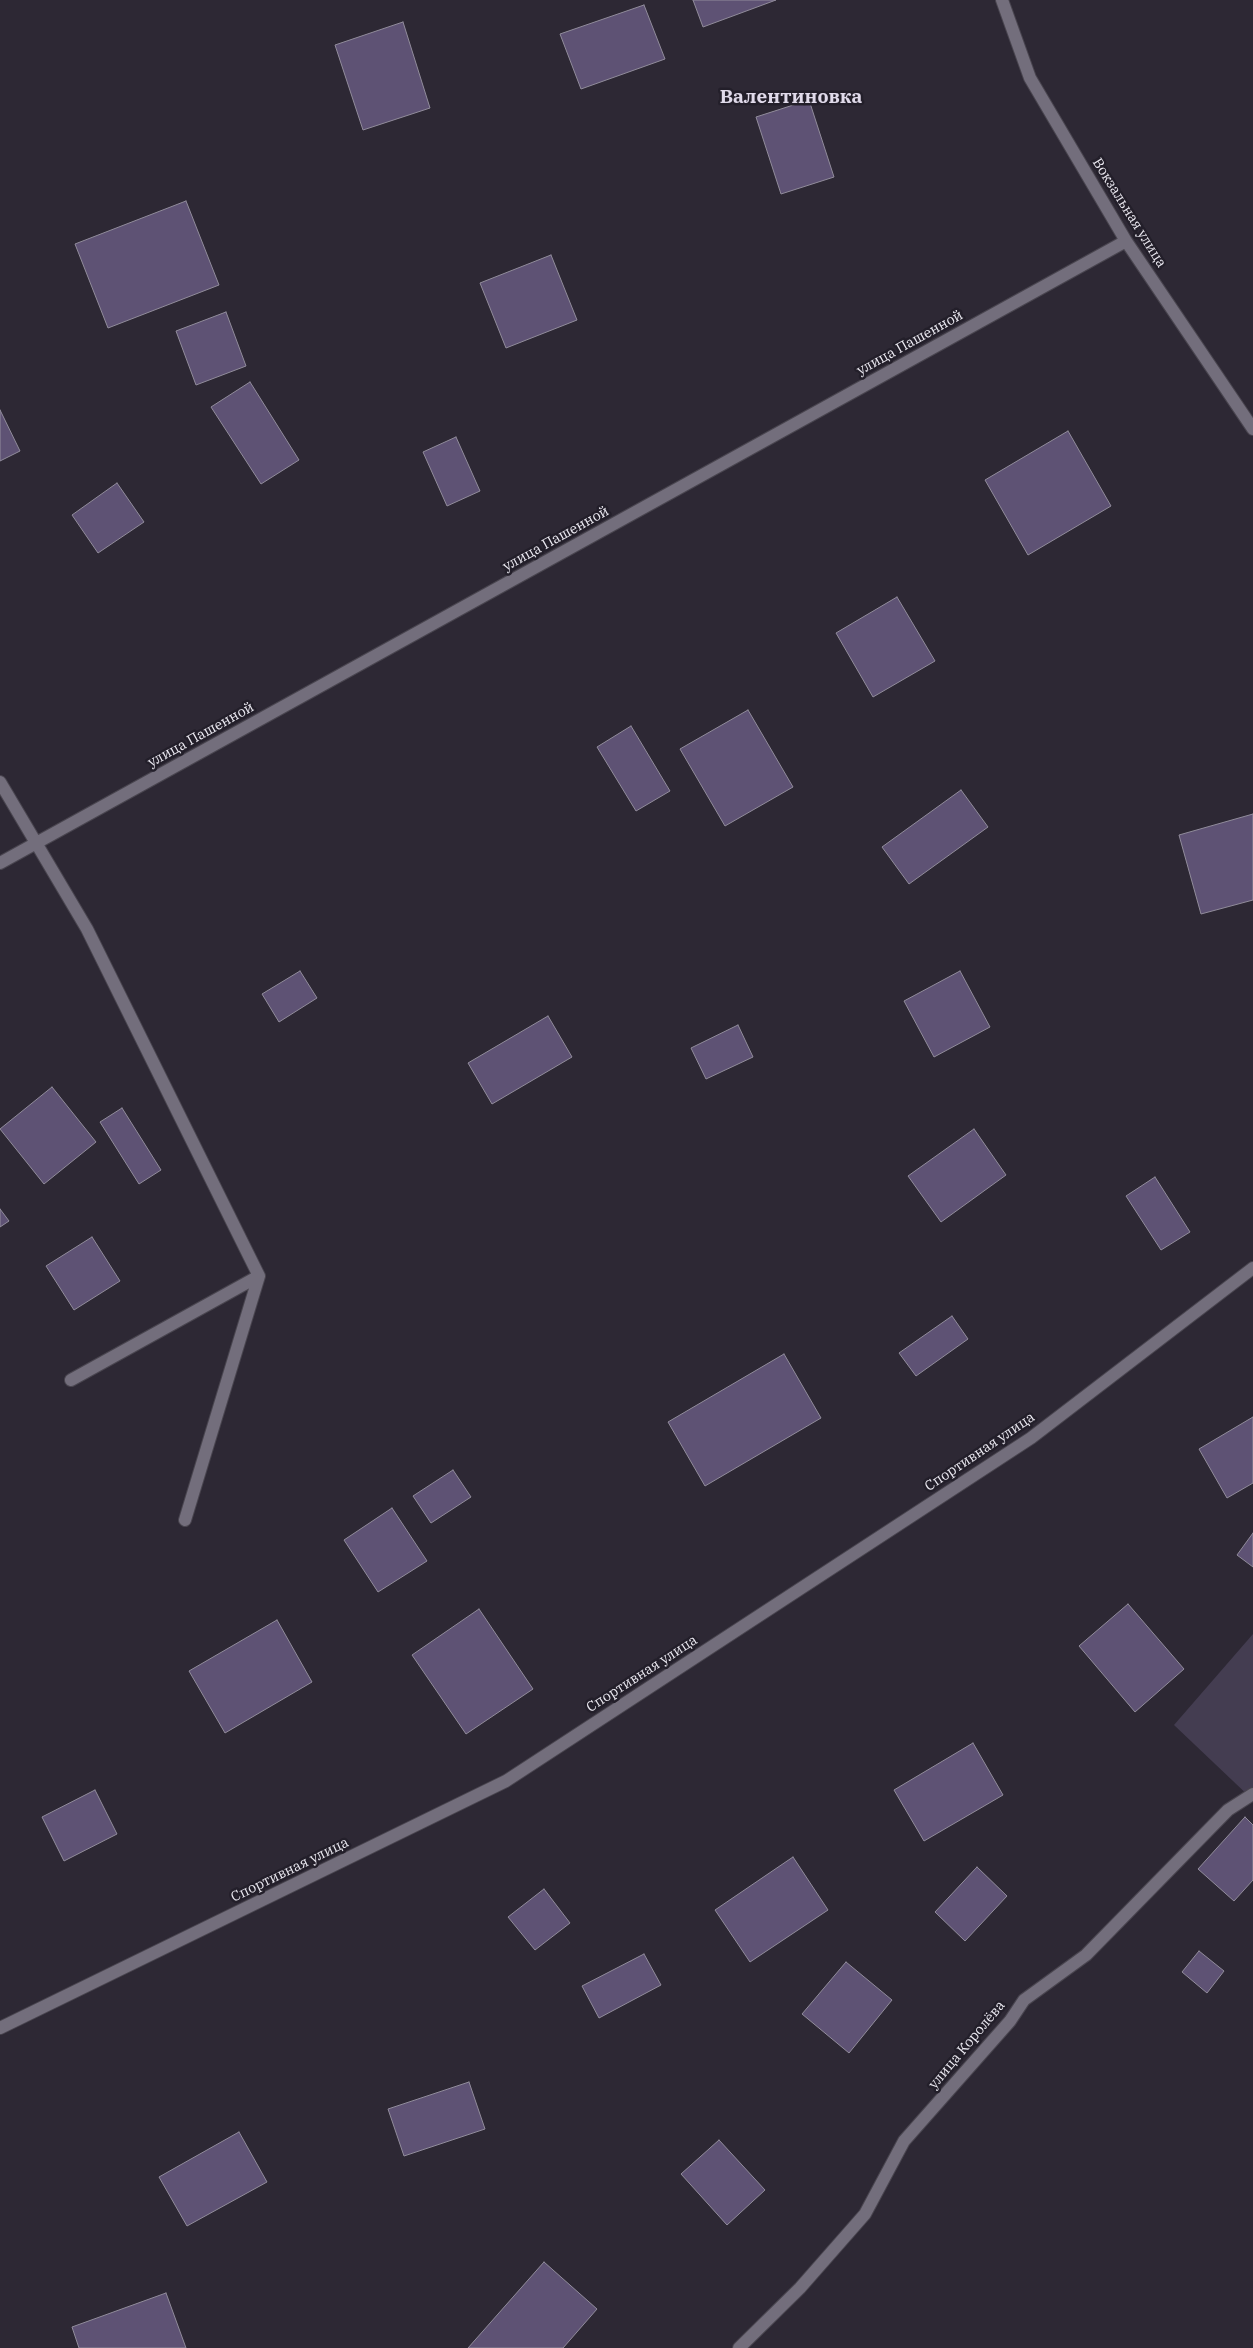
<!DOCTYPE html>
<meta charset="utf-8">
<style>
body{margin:0}
canvas{display:block;background:#2d2834}
</style>
<canvas width="1253" height="2348"></canvas>
<script>
const ctx = document.querySelector('canvas').getContext('2d');
ctx.lineJoin = 'round';
function fillPath(path, color) {
  ctx.fillStyle = color;
  ctx.fill(path, 'evenodd');
}
function toPath(rows) {
  const path = new Path2D();
  for (const r of rows) {
    path.moveTo(r[0], r[1]);
    for (let i = 2; i < r.length; i += 2) path.lineTo(r[i], r[i + 1]);
  }
  return path;
}
function trace(path, color, width, dash) {
  ctx.strokeStyle = color;
  ctx.lineWidth = width;
  ctx.lineCap = dash ? 'butt' : 'round';
  ctx.setLineDash(dash || []);
  ctx.stroke(path);
}
function drawText(font, color, halo, rows, align = 'center') {
  ctx.font = font + ' "IBM Plex Serif",serif';
  ctx.lineWidth = 5;
  ctx.setLineDash([]);
  ctx.textBaseline = 'middle';
  ctx.strokeStyle = halo;
  ctx.fillStyle = color;
  for (const [text, x, y, turn = 0] of rows) {
    ctx.save();
    ctx.translate(x, y);
    ctx.rotate((+turn || 0) * Math.PI / 180);
    ctx.textAlign = isNaN(turn) ? turn : align;
    if (halo) ctx.strokeText(text, 0, 0);
    ctx.fillText(text, 0, 0);
    ctx.restore();
  }
}
const green = toPath([
 [1253,1634,1253,1800,1174,1725]
]);
const building = toPath([
 [693,0,776,0,703,27,693,0],
 [644,5,665,59,581,89,560,34,644,5],
 [403,22,430,108,363,130,335,45,403,22],
 [809,100,834,177,781,194,756,117,809,100],
 [186,201,219,285,108,328,75,244,186,201],
 [551,255,577,320,506,348,480,283,551,255],
 [226,312,246,366,196,385,176,331,226,312],
 [250,382,299,460,261,484,211,407,250,382],
 [0,410,20,451,0,461,0,410],
 [1068,431,1111,506,1028,555,985,480,1068,431],
 [456,437,480,491,447,506,423,452,456,437],
 [117,483,144,522,98,553,72,515,117,483],
 [897,597,935,661,873,697,836,633,897,597],
 [748,710,793,787,725,826,680,749,748,710],
 [631,726,670,791,636,811,597,747,631,726],
 [961,790,988,827,909,884,882,847,961,790],
 [1253,814,1253,900,1201,914,1179,835,1253,814],
 [300,971,317,998,279,1022,262,994,300,971],
 [960,971,990,1027,934,1057,904,1001,960,971],
 [548,1016,572,1057,492,1104,468,1063,548,1016],
 [738,1025,753,1057,706,1079,691,1048,738,1025],
 [52,1087,96,1142,44,1184,0,1129,52,1087],
 [122,1108,161,1170,139,1184,100,1122,122,1108],
 [974,1129,1006,1175,941,1222,908,1176,974,1129],
 [1155,1177,1190,1232,1161,1250,1126,1196,1155,1177],
 [0,1209,9,1221,0,1227,0,1209],
 [92,1237,120,1281,74,1310,46,1266,92,1237],
 [952,1316,968,1339,916,1376,899,1353,952,1316],
 [784,1354,821,1418,705,1486,668,1422,784,1354],
 [1253,1417,1253,1483,1227,1498,1199,1449,1253,1417],
 [453,1470,471,1497,431,1523,413,1496,453,1470],
 [392,1508,427,1561,378,1592,344,1540,392,1508],
 [1253,1533,1253,1567,1237,1555,1253,1533],
 [1128,1604,1184,1669,1135,1712,1079,1646,1128,1604],
 [479,1609,533,1689,466,1734,412,1655,479,1609],
 [277,1620,312,1682,225,1733,189,1671,277,1620],
 [973,1743,1003,1795,924,1841,894,1790,973,1743],
 [95,1790,117,1834,64,1861,42,1817,95,1790],
 [1245,1817,1253,1825,1253,1880,1234,1901,1198,1869,1245,1817],
 [793,1857,828,1910,750,1962,715,1910,793,1857],
 [977,1867,1007,1896,965,1941,935,1912,977,1867],
 [544,1889,570,1923,535,1950,508,1917,544,1889],
 [1199,1951,1224,1971,1207,1993,1182,1972,1199,1951],
 [644,1954,661,1985,599,2018,582,1986,644,1954],
 [846,1962,892,2000,849,2053,802,2014,846,1962],
 [469,2082,485,2129,404,2156,388,2109,469,2082],
 [239,2132,267,2182,187,2226,159,2177,239,2132],
 [719,2140,765,2190,727,2225,681,2174,719,2140],
 [544,2262,597,2309,563,2348,468,2348,544,2262],
 [166,2293,186,2348,79,2348,72,2327,166,2293]
]);
const minor = toPath([
 [1002,0,1030,78,1126,241,1253,429],
 [0,782,87,929,259,1276,71,1380],
 [0,863,1126,241],
 [185,1520,259,1276],
 [0,2028,506,1781,1031,1438,1253,1268],
 [739,2348,800,2288,865,2214,904,2141,1010,2021,1024,2000,1086,1955,1228,1810,1253,1794]
]);
const streetNames = [
 ["Вокзальная улица",1129,213,58],
 ["улица Пашенной",910,343,-29],
 ["улица Пашенной",556,539,-29],
 ["улица Пашенной",201,735,-29],
 ["Спортивная улица",980,1452,-34],
 ["Спортивная улица",642,1674,-33],
 ["Спортивная улица",290,1870,-26],
 ["улица Королёва",967,2045,-50]
];
const districtNames = [
 ["Валентиновка",791,98]
];
fillPath(green, '#443d51');
fillPath(building, '#5e5274');
trace(building, '#918c9b', 1);
trace(minor, '#49454f', 14);
trace(minor, '#736e7c', 12);
drawText('14px', '#eceaf2', '#231f2a', streetNames);
drawText('bold 19px', '#e0daea', '#231f2a', districtNames);
</script>
